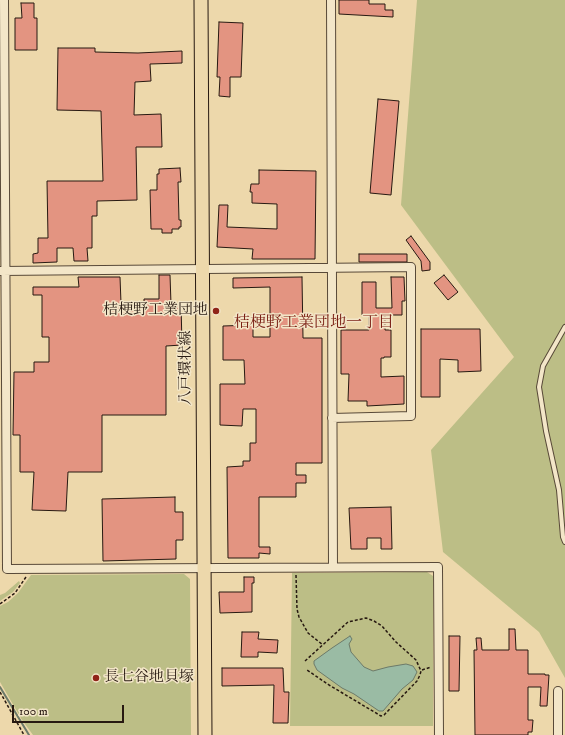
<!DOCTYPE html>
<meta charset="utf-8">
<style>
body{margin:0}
#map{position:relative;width:565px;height:735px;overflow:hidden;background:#edd8ab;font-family:"IM FELL DW Pica",serif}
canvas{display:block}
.scale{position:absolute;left:12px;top:705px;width:112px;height:18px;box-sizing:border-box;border:2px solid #271911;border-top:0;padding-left:5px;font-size:12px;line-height:14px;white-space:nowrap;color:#271911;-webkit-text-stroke:3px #f3e6c8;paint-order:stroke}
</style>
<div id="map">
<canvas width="565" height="735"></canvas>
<div class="scale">100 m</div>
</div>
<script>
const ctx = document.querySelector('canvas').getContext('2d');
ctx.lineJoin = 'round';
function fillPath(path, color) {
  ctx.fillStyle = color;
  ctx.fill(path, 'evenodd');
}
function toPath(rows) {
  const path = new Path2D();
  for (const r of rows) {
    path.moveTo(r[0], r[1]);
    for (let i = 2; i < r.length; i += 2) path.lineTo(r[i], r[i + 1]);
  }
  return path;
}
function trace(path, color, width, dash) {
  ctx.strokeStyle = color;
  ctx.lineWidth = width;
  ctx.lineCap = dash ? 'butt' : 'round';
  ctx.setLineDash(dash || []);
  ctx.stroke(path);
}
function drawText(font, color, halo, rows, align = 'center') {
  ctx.font = font + ' "IM FELL DW Pica","Noto Serif JP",serif';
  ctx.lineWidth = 3;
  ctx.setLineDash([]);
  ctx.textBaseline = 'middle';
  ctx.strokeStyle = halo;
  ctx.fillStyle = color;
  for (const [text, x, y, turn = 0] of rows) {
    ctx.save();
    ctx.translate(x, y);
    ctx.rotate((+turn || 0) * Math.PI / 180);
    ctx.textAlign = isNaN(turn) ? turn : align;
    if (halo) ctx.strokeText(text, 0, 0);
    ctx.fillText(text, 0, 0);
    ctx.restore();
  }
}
const green = toPath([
 [417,0,565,0,565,678,539,632,443,552,431,450,514,357,401,205],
 [427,572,433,576,433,726,290,726,292,573],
 [184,574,190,579,191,735,33,735,22,720,0,682,0,606,8,602,18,593,31,575],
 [19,581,20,583,13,592,0,601,0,595,5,593]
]);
const water = toPath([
 [350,636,352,639,349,644,351,652,364,667,373,671,388,667,406,664,413,666,417,672,413,680,402,689,383,711,379,711,354,694,342,688,317,670,314,664,314,661,332,648,350,636]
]);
const stream = toPath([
 [0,687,29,735]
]);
const building = toPath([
 [339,0,369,0,369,4,385,4,385,10,393,10,393,17,339,14,339,0],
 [21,3,34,3,34,18,37,18,37,50,15,50,15,18,22,18,21,3],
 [219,22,243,23,241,77,230,77,230,97,219,96,220,77,217,77,219,22],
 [58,48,95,48,95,52,138,53,182,51,182,63,150,64,151,81,135,82,134,115,161,114,162,147,136,147,137,200,97,201,97,216,92,216,92,248,87,248,88,261,74,261,73,248,57,248,57,262,33,263,33,254,38,253,38,238,48,238,47,181,103,181,101,111,57,110,58,48],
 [378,99,399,101,391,195,370,193,378,99],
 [180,168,181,182,178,182,179,220,181,220,181,227,179,227,179,229,172,229,172,233,162,233,162,229,151,229,150,190,157,190,157,174,159,174,159,169,180,168],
 [259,170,316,171,315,259,252,259,253,249,217,247,219,205,228,205,227,227,277,229,277,204,252,203,252,192,250,192,251,184,259,184,259,170],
 [411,236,430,262,430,270,422,271,421,261,406,240,411,236],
 [359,254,407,254,407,262,359,262,359,254],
 [159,275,170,275,171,304,181,304,182,345,166,346,166,415,102,415,102,472,68,472,66,511,32,510,34,472,20,472,20,435,13,435,14,372,34,372,34,362,49,362,49,337,42,337,42,295,33,295,33,287,79,287,78,277,120,277,121,303,144,303,144,299,159,299,159,275],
 [444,275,458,292,448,300,434,283,444,275],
 [302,277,303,338,322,338,322,463,296,463,296,475,306,475,306,483,296,483,296,497,259,497,259,547,270,547,270,554,259,553,259,558,228,558,227,467,243,466,243,461,250,461,250,443,256,443,256,409,243,409,242,426,220,425,220,384,245,384,244,360,223,360,223,326,253,325,253,337,270,337,270,287,233,288,233,278,302,277],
 [391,277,404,277,405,301,402,301,402,315,385,315,385,330,391,330,391,357,384,357,384,358,381,358,381,377,404,376,404,404,367,406,367,401,348,401,349,374,341,374,341,330,369,330,369,315,362,315,362,282,376,282,376,308,392,308,391,277],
 [421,329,480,329,481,371,458,372,458,360,440,359,440,397,421,397,421,329],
 [175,497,175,512,183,512,183,540,176,540,176,559,103,561,102,499,175,497],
 [391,507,392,549,381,549,381,538,367,538,367,549,351,549,349,508,391,507],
 [244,577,254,577,254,583,252,583,252,612,220,613,219,592,244,592,244,577],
 [509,629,515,629,516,650,528,650,528,674,545,674,545,675,549,675,547,706,540,706,541,687,528,687,528,720,533,720,532,732,528,732,528,735,475,735,474,650,477,650,476,638,481,638,482,650,509,650,509,629],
 [242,632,259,632,258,639,278,640,277,653,258,652,258,657,241,657,242,632],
 [449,636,460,636,459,691,449,691,449,636],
 [222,668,283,668,284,692,289,692,288,723,273,723,274,685,222,686,222,668]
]);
const path = toPath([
 [296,575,297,609,299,617,308,633,323,645],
 [0,604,15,593,26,577],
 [305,661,348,622,366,618,374,621,382,626,396,642,416,660,421,671,420,675,417,681,384,715,381,716,329,685,307,670],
 [422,670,431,667],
 [0,692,24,735]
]);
const lane = toPath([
 [565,327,543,366,539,387,546,431,559,490,563,537,565,542]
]);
const street = toPath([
 [4,0,7,569,438,567,439,735],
 [331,0,333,566],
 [1,271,411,267,411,416,332,418],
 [558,691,558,735]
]);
const primary = toPath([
 [201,0,205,735]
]);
const markers = [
 [216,311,4,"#8f2418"],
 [96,678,4,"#8f2418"]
];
const poiNames = [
 ["桔梗野工業団地",208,311],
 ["長七谷地貝塚",104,678,"left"]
];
const streetNames = [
 ["八戸環状線",187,368,-90]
];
const neighbourhoodNames = [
 ["桔梗野工業団地一丁目",314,324]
];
fillPath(green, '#bcbe86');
fillPath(water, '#9abba4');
trace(water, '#6c7a69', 1);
trace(stream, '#6c7a69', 2);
fillPath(building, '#e39481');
trace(building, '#271911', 1);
trace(lane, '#584938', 6);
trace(street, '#584938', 10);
trace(primary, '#271911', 15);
trace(path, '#271911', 1.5, [3, 2]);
trace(lane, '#f3e6c8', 4);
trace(street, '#f3e6c8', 8);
trace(primary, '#edd8ab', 13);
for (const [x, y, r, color] of markers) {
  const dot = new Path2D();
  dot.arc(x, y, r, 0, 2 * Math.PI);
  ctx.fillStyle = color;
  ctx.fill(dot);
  trace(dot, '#f3e6c8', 1.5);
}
drawText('15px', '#271911', '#f3e6c8', poiNames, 'right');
drawText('15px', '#271911', '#f3e6c8', streetNames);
drawText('16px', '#7a1f14', '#f3e6c8', neighbourhoodNames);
</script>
